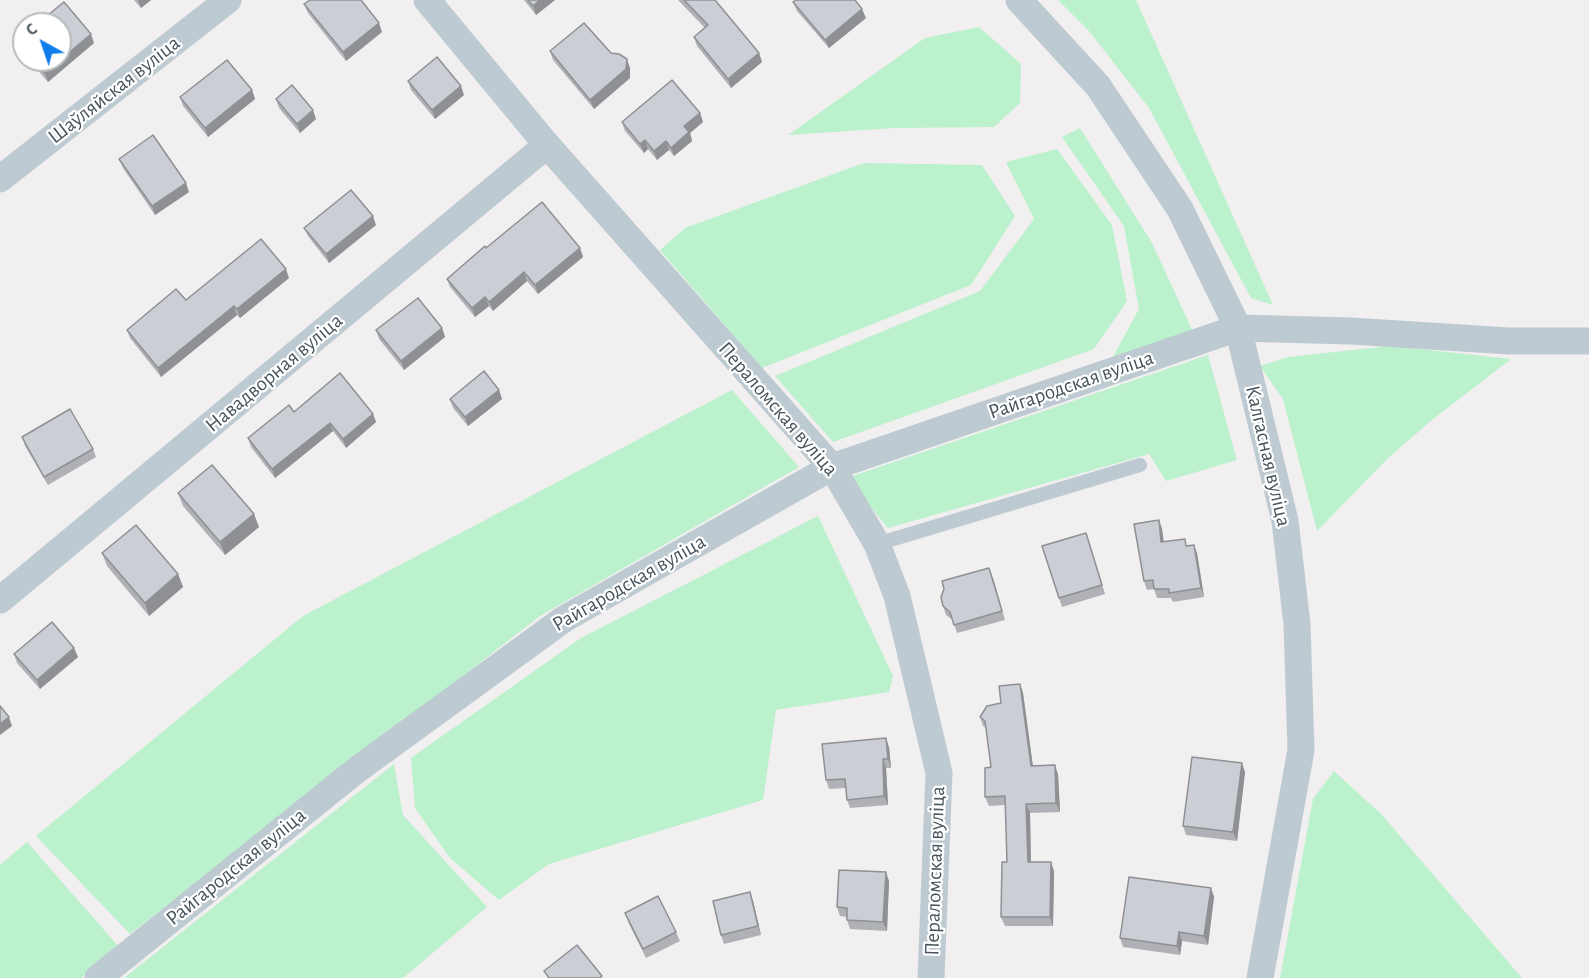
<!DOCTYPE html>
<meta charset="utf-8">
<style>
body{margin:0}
#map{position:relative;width:1589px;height:978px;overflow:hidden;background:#f1efef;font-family:"Alegreya Sans",sans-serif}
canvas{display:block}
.north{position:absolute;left:12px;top:12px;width:60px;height:60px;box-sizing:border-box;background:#fff;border:2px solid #b5bbbe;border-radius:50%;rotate:320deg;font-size:16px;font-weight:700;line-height:24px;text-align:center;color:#46545d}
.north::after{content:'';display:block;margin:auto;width:21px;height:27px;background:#107dea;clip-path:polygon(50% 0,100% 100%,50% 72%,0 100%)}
</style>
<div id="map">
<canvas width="1589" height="978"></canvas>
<div class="north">С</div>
</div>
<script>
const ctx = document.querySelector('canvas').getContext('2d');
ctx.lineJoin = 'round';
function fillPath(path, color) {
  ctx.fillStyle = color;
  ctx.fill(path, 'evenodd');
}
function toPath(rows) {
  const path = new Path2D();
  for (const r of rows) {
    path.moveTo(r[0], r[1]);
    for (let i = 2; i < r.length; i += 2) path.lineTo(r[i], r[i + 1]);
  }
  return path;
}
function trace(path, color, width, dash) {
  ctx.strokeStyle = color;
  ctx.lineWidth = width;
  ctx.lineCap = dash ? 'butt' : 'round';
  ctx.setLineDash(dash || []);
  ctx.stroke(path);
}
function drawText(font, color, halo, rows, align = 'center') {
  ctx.font = font + ' "Alegreya Sans",sans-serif';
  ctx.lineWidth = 4.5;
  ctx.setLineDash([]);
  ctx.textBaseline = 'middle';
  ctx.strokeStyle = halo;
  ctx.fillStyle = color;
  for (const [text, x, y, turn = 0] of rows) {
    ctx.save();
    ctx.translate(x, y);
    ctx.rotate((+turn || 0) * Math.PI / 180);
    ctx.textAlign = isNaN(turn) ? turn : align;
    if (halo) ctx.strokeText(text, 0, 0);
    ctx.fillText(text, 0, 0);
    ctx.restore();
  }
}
const green = toPath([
 [1058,0,1136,0,1273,305,1251,298,1149,108,1089,31],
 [979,27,1021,64,1020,103,994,127,895,128,788,135,925,38],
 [1080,128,1152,243,1195,336,1113,357,1139,309,1124,226,1062,137],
 [1057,149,1112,225,1127,301,1094,349,833,442,775,376,980,291,1034,219,1006,162],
 [864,163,982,165,1015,216,971,285,762,368,660,250,685,228],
 [1390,346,1511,359,1432,420,1388,458,1317,531,1283,399,1260,366,1288,357],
 [1208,355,1237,460,1166,481,1149,454,888,528,847,478],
 [732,390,799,467,540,616,130,934,36,836,303,616],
 [818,516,893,676,889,692,776,710,763,800,549,864,499,900,450,858,415,808,411,758,581,638],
 [394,764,403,815,487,907,403,978,124,978],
 [1334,771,1381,814,1522,978,1280,978,1313,799],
 [27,842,119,947,81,978,0,978,0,865]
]);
const service = toPath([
 [877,544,1140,465]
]);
const minor = toPath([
 [427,0,547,145,832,467,877,544,897,596,939,773,931,978],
 [1019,0,1098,86,1180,209,1238,328,1285,521,1297,624,1301,750,1260,978],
 [0,179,228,0],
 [0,600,547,145],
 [98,978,358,769,564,619,832,467,1238,328,1351,331,1509,341,1589,341]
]);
const wall = toPath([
 [134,0,151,0,141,8],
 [524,0,555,0,536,15],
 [678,0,715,0,759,53,762,62,731,88,697,46,694,37,705,28],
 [793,2,866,18,829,48,797,11],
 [304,4,382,32,346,61,308,13],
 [24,35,24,53,21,49,17,40],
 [94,43,48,82,29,60,60,60],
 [550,51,611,53,630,68,630,78,594,109,553,60],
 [408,81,464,95,435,119,411,90],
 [252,90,255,99,208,137,183,106,180,97],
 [276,99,316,119,300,133,279,108],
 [700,113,703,122,690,133,692,141,674,156,669,150,657,160,648,149,644,153,625,131,622,122],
 [119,159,189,192,155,215,123,168],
 [376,225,329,263,308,236,304,228],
 [486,248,580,248,583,257,538,294,527,281,493,311,489,306,475,317,450,287,447,279],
 [289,278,240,318,237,315,161,377,130,338,127,330,186,300],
 [442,328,445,337,404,370,379,339,376,330],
 [499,390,502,399,468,426,453,408,450,399],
 [294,412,373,414,376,422,346,448,333,431,275,478,251,447,248,438],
 [22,437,93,449,96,457,48,485,25,446],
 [178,493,259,527,225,555,183,506],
 [1159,520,1162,529,1163,542,1188,546,1197,553,1204,597,1173,602,1171,598,1157,598,1154,589,1147,590,1144,581],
 [1086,533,1105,594,1062,607,1059,598],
 [102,553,178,574,183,587,149,616,107,566],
 [993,577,1005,620,957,633,953,620,946,615,943,606],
 [14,654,78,657,40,689,17,663],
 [1020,684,1023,693,1033,766,1058,774,1060,812,1030,813,1031,862,1054,871,1053,926,1005,926,1001,917,1007,862,1005,805,989,806,985,797,991,767,986,728,983,726,980,717,1001,703],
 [889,747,891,768,886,768,888,805,850,808,847,800,846,788,829,789,826,780],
 [1245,772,1237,841,1186,835,1183,826],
 [889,881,887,931,850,929,847,920,847,917,840,916,837,907],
 [1211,888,1214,897,1208,945,1182,941,1180,955,1123,947,1120,938],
 [753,901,761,935,724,944,721,935],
 [625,913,676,932,680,941,646,958,628,922]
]);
const shadedWall = toPath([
 [138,0,151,0,141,8],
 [540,0,555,0,536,15,533,6],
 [862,9,866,18,829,48,825,40],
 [379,23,382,32,346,61,343,52],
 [91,34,94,43,48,82,45,73],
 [759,53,762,62,731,88,728,79],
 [627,59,630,68,630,78,594,109,590,100],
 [461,86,464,95,435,119,432,110],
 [252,90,255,99,208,137,205,128],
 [313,110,316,119,300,133,297,124],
 [700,113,703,122,690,133,692,141,674,156,671,148,684,126],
 [645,140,648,149,644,153,640,144],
 [666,141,669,150,657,160,654,151],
 [186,183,189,192,155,215,152,206],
 [373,216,376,225,329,263,326,254],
 [580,248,583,257,538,294,535,285],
 [286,269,289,278,240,318,237,309],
 [524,272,527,281,493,311,489,302],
 [485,297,489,306,475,317,472,308],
 [234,306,237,315,161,377,158,368],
 [442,328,445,337,404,370,401,361],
 [499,390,502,399,468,426,465,417],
 [373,414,376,422,346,448,343,439],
 [330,423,333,431,275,478,272,469],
 [254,514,259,527,225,555,220,542],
 [1159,520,1162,529,1165,551,1161,542],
 [1194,545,1197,553,1204,597,1201,588],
 [178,574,183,587,149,616,145,603],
 [74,648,78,657,40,689,37,680],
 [1020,684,1023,693,1034,775,1031,766],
 [9,717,12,726,0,735,0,724],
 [886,738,889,747,891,768,888,759],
 [883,759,886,768,888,805,884,796],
 [1242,763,1245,772,1237,841,1233,832],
 [1055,765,1058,774,1060,812,1056,803],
 [1026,804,1030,813,1031,871,1028,862],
 [1051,862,1054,871,1053,926,1050,917],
 [886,872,889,881,887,931,883,922],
 [1211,888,1214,897,1208,945,1204,936],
 [750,892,753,901,761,935,758,926],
 [1179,932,1182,941,1180,955,1177,946]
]);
const building = toPath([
 [310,0,361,0,379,23,343,52,304,4,310,0],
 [528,0,540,0,533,6,528,0],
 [684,0,715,0,759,53,728,79,694,37,708,25,684,0],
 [796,0,855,0,862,9,825,40,793,2,796,0],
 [64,2,91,34,45,73,34,60,60,60,60,24,37,24,64,2],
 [584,23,611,53,619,54,627,59,626,69,590,100,550,51,584,23],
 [24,35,24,48,17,40,24,35],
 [437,57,461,86,432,110,408,81,437,57],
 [227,60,252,90,205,128,180,97,227,60],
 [672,80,700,113,684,126,689,132,671,148,666,141,654,151,645,140,640,144,622,122,672,80],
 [292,85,313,110,297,124,276,99,292,85],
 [153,135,186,183,152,206,119,159,153,135],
 [351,190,373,216,326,254,304,228,351,190],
 [542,202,580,248,535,285,524,272,489,302,485,297,472,308,447,279,485,246,486,248,542,202],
 [261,239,286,269,237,309,234,306,158,368,127,330,176,289,186,300,261,239],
 [418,298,442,328,401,361,376,330,418,298],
 [484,371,499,390,465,417,450,399,484,371],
 [340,373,373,414,343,439,330,423,272,469,248,438,289,405,294,412,340,373],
 [70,409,93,449,44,477,22,437,70,409],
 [212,465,254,514,220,542,178,493,212,465],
 [1159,520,1161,542,1185,539,1186,546,1194,545,1201,588,1169,593,1169,589,1154,589,1153,580,1144,581,1134,524,1159,520],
 [136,525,178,574,145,603,102,553,136,525],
 [1086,533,1102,585,1059,598,1042,546,1086,533],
 [989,568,1002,611,954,625,950,612,943,606,941,597,944,589,942,581,989,568],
 [52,622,74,648,37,680,14,654,52,622],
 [1020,684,1031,766,1055,765,1056,803,1026,804,1028,862,1051,862,1050,917,1001,917,1002,862,1007,862,1005,796,985,797,985,768,991,767,985,721,980,717,987,706,1001,703,999,686,1020,684],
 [0,706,9,717,0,724,0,706],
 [886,738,888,759,883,759,884,796,847,800,845,779,826,780,822,744,886,738],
 [1192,757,1242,763,1233,832,1183,826,1192,757],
 [839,870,886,872,883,922,847,920,847,908,837,907,839,870],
 [1129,877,1211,888,1204,936,1179,932,1177,946,1120,938,1129,877],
 [750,892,758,926,721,935,713,901,750,892],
 [658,896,676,932,643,949,625,913,658,896],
 [577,945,602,976,600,978,549,978,544,971,577,945]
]);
const streetNames = [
 ["Шаўляйская вуліца",114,90,-38],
 ["Навадворная вуліца",274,373,-40],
 ["Райгародская вуліца",1071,385,-19],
 ["Пераломская вуліца",778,409,49],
 ["Калгасная вуліца",1268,456,77],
 ["Райгародская вуліца",629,583,-30],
 ["Райгародская вуліца",236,867,-39],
 ["Пераломская вуліца",935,871,-88]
];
fillPath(green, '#bbf1cc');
trace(service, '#becad2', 14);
trace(minor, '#becad2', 27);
fillPath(wall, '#afb1b6');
fillPath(shadedWall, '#8e9094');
fillPath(building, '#cbced4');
trace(building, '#8e9094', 1.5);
drawText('21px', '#46545d', '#fff', streetNames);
</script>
